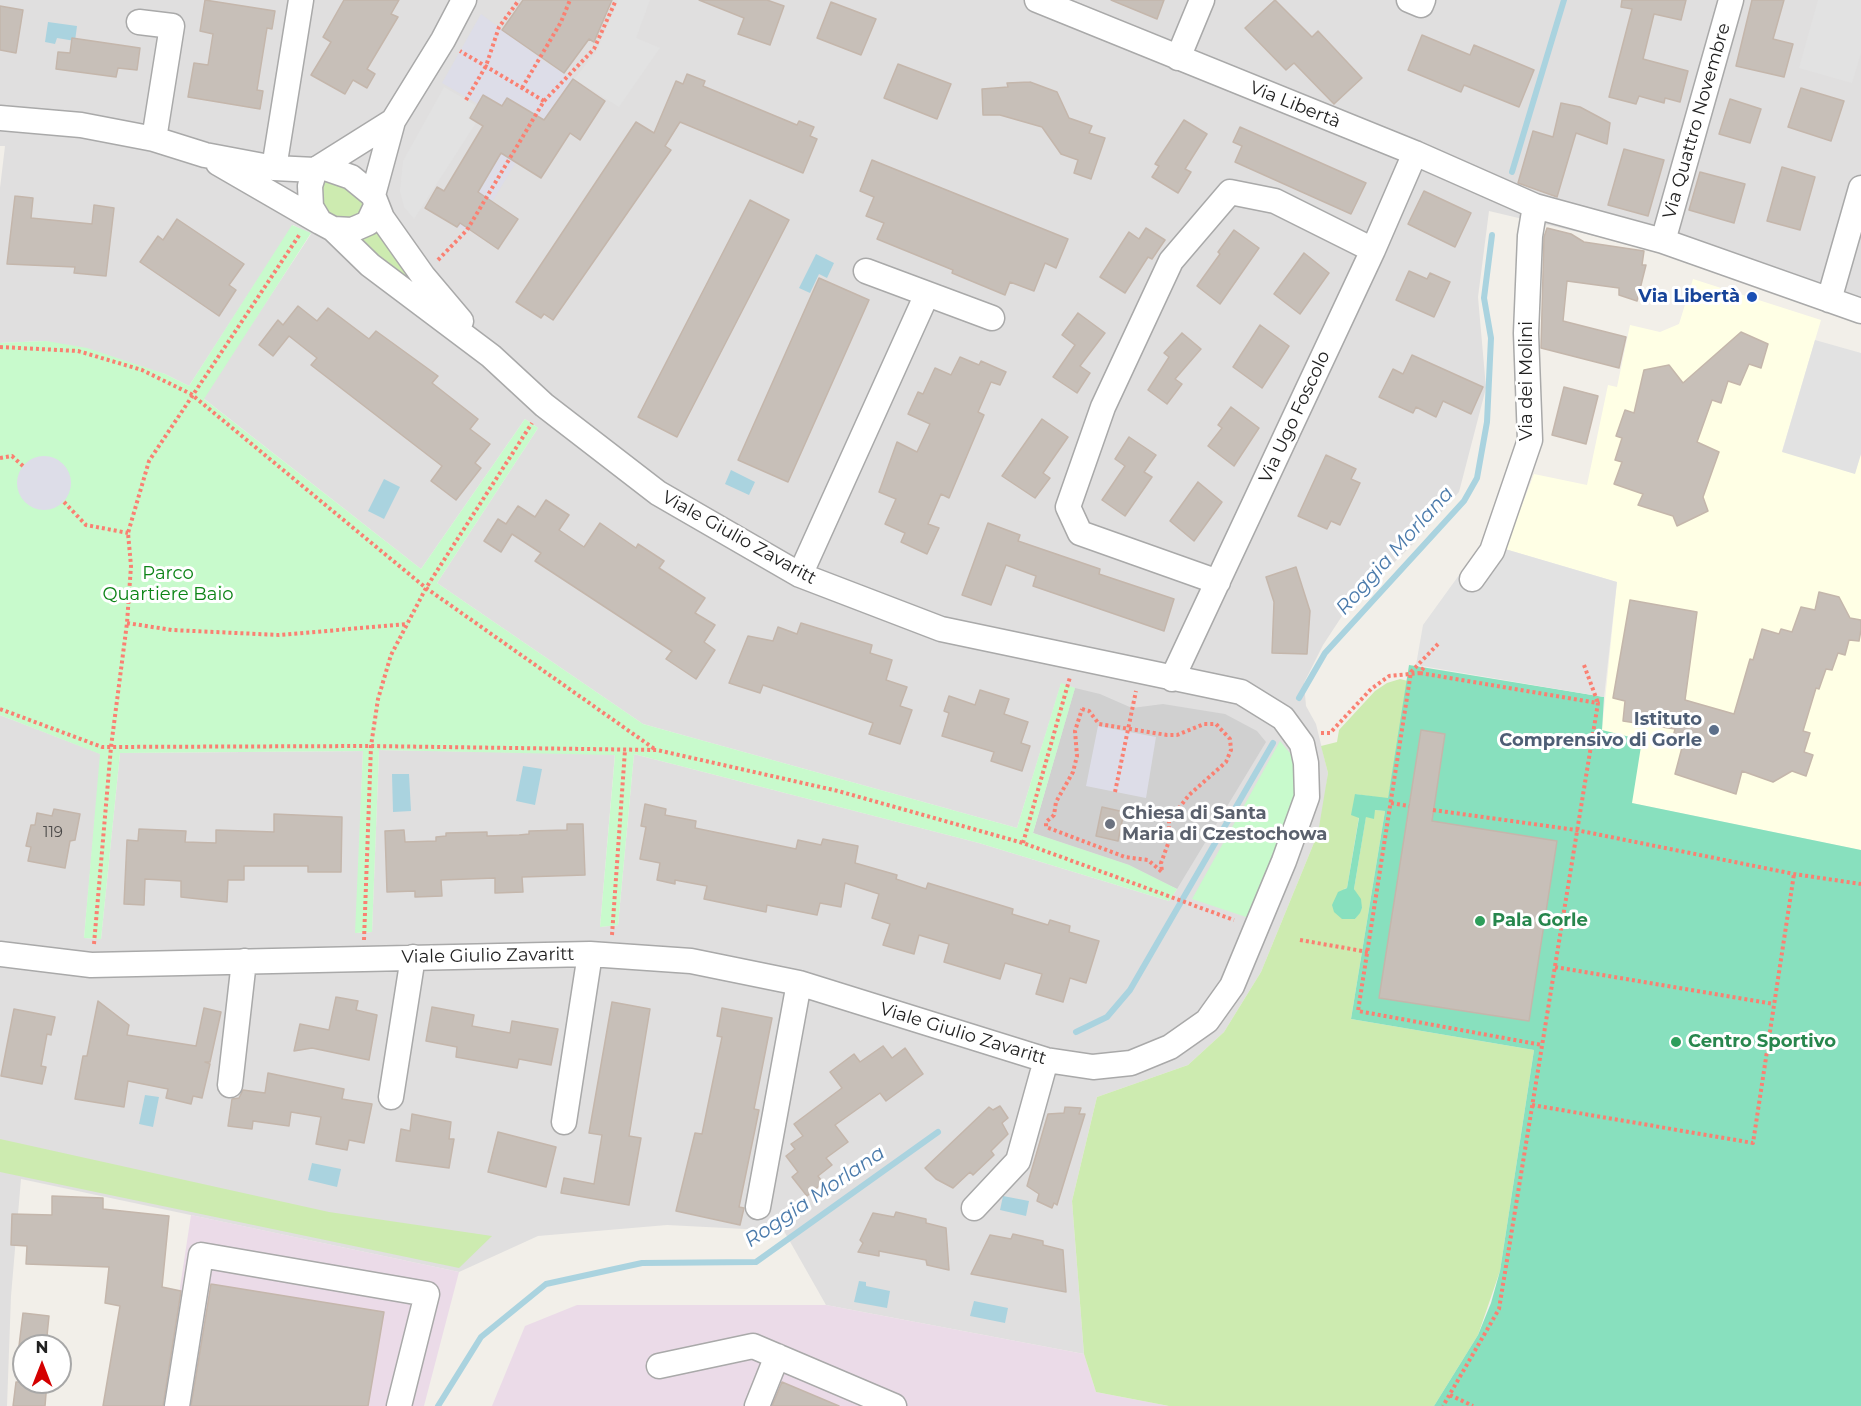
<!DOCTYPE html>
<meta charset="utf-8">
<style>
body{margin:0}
#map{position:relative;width:1861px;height:1406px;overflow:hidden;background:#f2efe9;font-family:Montserrat,sans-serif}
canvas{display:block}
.north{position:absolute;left:12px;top:1334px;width:60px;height:60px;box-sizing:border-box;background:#fff;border:2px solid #a7a7a7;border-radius:50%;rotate:0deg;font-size:16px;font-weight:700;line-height:24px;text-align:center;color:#222}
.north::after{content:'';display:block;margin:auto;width:21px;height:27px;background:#d40000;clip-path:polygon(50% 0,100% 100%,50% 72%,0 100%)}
</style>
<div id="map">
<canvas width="1861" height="1406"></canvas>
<div class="north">N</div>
</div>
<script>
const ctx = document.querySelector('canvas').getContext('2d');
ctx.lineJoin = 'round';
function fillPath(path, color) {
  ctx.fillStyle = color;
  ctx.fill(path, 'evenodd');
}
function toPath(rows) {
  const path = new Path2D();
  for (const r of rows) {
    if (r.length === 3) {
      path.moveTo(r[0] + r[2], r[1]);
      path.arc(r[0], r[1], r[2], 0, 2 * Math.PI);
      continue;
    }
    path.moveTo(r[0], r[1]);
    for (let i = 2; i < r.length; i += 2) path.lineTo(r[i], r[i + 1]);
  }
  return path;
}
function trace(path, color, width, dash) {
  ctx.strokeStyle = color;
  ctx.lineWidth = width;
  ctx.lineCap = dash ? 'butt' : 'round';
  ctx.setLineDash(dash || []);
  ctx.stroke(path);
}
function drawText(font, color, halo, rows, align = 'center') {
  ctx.font = font + ' Montserrat,sans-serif';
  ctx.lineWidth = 6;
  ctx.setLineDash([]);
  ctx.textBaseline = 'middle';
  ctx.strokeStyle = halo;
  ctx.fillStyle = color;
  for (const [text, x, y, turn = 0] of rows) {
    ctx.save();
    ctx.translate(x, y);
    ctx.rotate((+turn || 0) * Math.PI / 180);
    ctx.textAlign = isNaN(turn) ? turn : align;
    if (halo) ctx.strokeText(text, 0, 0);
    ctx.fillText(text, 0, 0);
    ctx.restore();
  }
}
const residential = toPath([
 [0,0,1861,0,1861,299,1489,211,1478,297,1486,388,1459,492,1414,543,1346,610,1323,645,1304,683,1306,706,1316,724,1328,773,1324,805,1318,833,1261,972,1224,1032,1188,1065,1097,1097,1072,1201,1084,1354,826,1305,784,1231,667,1225,538,1236,459,1272,21,1179,11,1296,7,1406,0,1406,0,715,101,754,84,938,101,939,120,753,363,751,356,933,372,932,379,750,615,754,600,927,618,925,634,754,979,843,1169,901,1177,889,1033,833,1074,688,1061,684,1017,828,643,724,437,583,538,428,525,419,421,569,203,398,311,234,293,225,189,386,165,374,46,341,0,343,0,188,5,146,0,146]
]);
const industrial = toPath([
 [191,1215,459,1272,424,1406,162,1406],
 [577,1305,826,1305,1084,1354,1096,1392,1169,1406,492,1406,525,1326]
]);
const education = toPath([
 [1693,279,1821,320,1782,451,1855,473,1861,454,1861,850,1632,803,1602,730,1617,582,1505,549,1534,474,1587,485,1608,385,1617,387,1630,325,1660,332,1679,324]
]);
const religious = toPath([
 [1075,688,1100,694,1132,708,1163,704,1225,714,1257,731,1266,742,1177,889,1129,865,1033,833]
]);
const grass = toPath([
 [323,181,352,189,367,206,365,212,336,223,317,200],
 [373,226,436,304,352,239],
 [1400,679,1408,681,1388,799,1355,794,1359,817,1347,888,1344,889,1355,919,1362,908,1354,889,1366,816,1375,810,1385,811,1351,1019,1534,1050,1500,1271,1478,1335,1434,1406,1169,1406,1096,1392,1084,1354,1072,1201,1097,1097,1188,1065,1224,1032,1261,972,1318,833,1328,773,1321,746,1337,742,1339,730,1375,691,1387,683],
 [0,1139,329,1212,492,1236,459,1268,0,1172]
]);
const park = toPath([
 [292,225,311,233,204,399,421,569,525,419,538,428,437,583,643,724,1017,828,1061,683,1075,688,1033,833,1129,865,1177,889,1169,901,979,843,634,754,618,925,600,927,615,755,379,750,372,932,355,933,363,751,120,753,101,939,84,938,100,754,0,715,0,343,46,341,87,348,165,374,189,386],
 [1280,741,1299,764,1300,796,1252,919,1192,899]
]);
const pitch = toPath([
 [1409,665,1604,697,1602,730,1642,740,1632,803,1861,850,1861,1406,1434,1406,1478,1335,1491,1303,1500,1271,1534,1050,1351,1019,1385,811,1375,810,1374,819,1366,817,1354,889,1361,899,1362,908,1360,913,1355,919,1342,919,1334,912,1332,905,1338,892,1347,888,1359,818,1351,815,1355,794,1388,798]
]);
const parking = toPath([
 [618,0,650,0,636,38,660,48,619,107,574,79,596,52],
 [1818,0,1861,0,1861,53,1852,83,1799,68],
 [444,87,475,105,468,118,476,123,414,219,404,207,400,192,403,161],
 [1815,340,1861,353,1861,454,1855,474,1782,452],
 [1505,549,1617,582,1604,697,1416,665,1423,625,1475,553]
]);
const plaza = toPath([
 [481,14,544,61,573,79,516,162,474,232,457,227,527,110,502,106,483,95,478,104,442,83],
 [44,483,27],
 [1098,726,1156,737,1146,798,1086,786]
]);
const water = toPath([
 [48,22,77,26,75,41,57,38,55,44,45,42],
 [816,254,834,263,827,278,819,274,810,293,799,288],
 [731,470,755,482,749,495,725,484],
 [384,479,400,487,384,519,368,511],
 [523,766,542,769,535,805,516,801],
 [392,774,409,774,411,811,393,812],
 [145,1095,159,1097,153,1127,139,1124],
 [312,1163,341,1169,337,1187,308,1180],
 [1003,1196,1029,1201,1026,1216,1000,1210],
 [859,1281,866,1282,866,1286,890,1291,887,1308,854,1302],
 [974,1301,1008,1308,1005,1323,970,1316]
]);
const stream = toPath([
 [1512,172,1564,0],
 [1299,698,1325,653,1464,501,1477,478,1487,422,1491,338,1484,298,1492,235],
 [1076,1032,1107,1017,1130,990,1273,743],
 [438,1406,481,1337,546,1284,642,1263,756,1262,938,1132]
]);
const building = toPath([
 [205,0,275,11,272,29,267,28,257,90,263,91,260,109,188,97,194,63,208,65,213,34,200,31,205,0],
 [344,0,399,0,391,14,398,17,367,69,375,74,367,88,353,80,345,94,311,75,331,42,323,37,344,0],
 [523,0,612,0,594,42,589,39,564,73,502,30,523,0],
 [699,0,767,0,784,6,770,45,738,34,744,18,699,0],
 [1111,0,1164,0,1157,19,1111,0],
 [1275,0,1312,37,1318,31,1362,78,1334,104,1294,63,1286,70,1245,28,1275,0],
 [1622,0,1686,0,1681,20,1654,14,1643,59,1688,71,1680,102,1665,98,1664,103,1639,96,1636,104,1609,97,1632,9,1621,7,1622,0],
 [1752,0,1784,0,1773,39,1793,44,1784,77,1736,66,1752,0],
 [831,2,876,19,861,55,817,38,831,2],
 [0,6,23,10,16,53,0,50,0,6],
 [1422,35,1470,55,1474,45,1534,70,1519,107,1464,85,1461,92,1408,70,1422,35],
 [72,38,140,48,137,70,118,68,116,77,56,69,58,52,70,53,72,38],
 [898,64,951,84,937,119,884,98,898,64],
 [687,74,705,81,703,86,797,125,799,121,814,127,810,136,817,139,803,173,680,122,665,146,671,150,553,320,544,314,541,318,516,302,636,122,654,133,676,81,683,84,687,74],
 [573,79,605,101,580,140,570,133,541,178,501,153,478,192,518,219,498,249,460,223,457,227,425,208,437,187,444,191,483,126,470,118,483,95,502,106,507,98,544,120,573,79],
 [1030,82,1057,92,1069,118,1092,126,1089,133,1105,138,1091,179,1074,173,1078,160,1061,154,1042,127,1000,115,983,115,982,89,1008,87,1007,83,1030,82],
 [1801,88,1844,101,1831,141,1788,127,1801,88],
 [1730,99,1761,109,1750,143,1719,134,1730,99],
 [1561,103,1580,107,1610,123,1607,144,1576,133,1557,197,1518,183,1533,131,1553,137,1561,103],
 [1184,120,1207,134,1185,169,1191,172,1178,193,1152,177,1159,166,1155,164,1184,120],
 [1240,127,1366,183,1351,214,1235,162,1242,146,1233,142,1240,127],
 [1624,149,1664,160,1648,216,1608,205,1624,149],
 [872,160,1068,239,1056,268,1045,263,1034,291,1010,282,1005,295,952,273,953,270,877,239,884,223,866,216,874,197,860,191,872,160],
 [1782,167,1815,177,1800,230,1767,221,1782,167],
 [1700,172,1745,184,1734,223,1689,210,1700,172],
 [1424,191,1471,213,1455,247,1408,224,1424,191],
 [15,196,33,198,31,218,92,224,94,205,114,208,106,276,74,273,75,267,7,264,15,196],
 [750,200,789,220,677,437,638,417,750,200],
 [177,219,244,264,229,285,236,290,219,316,140,262,158,236,163,240,177,219],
 [1146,228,1165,240,1152,259,1148,257,1125,293,1100,277,1129,232,1139,239,1146,228],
 [1547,228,1571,234,1584,242,1644,251,1642,265,1646,265,1637,301,1619,295,1619,288,1567,281,1563,321,1626,337,1619,368,1541,348,1544,237,1547,228],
 [1234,230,1259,248,1220,304,1197,286,1220,254,1218,252,1234,230],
 [1304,253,1329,273,1300,314,1274,294,1304,253],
 [1409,271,1427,279,1430,273,1450,282,1434,317,1396,300,1409,271],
 [819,278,869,300,788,482,738,460,819,278],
 [298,306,317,321,328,308,369,339,376,331,438,376,432,383,478,419,470,429,490,444,475,463,481,468,456,500,431,481,442,466,311,365,317,358,289,336,273,356,259,345,278,320,283,325,298,306],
 [1078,313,1105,333,1080,366,1090,373,1077,393,1053,377,1075,345,1062,335,1078,313],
 [1260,325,1289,346,1262,388,1233,367,1260,325],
 [1741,332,1768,344,1761,368,1749,364,1740,385,1728,381,1721,403,1712,400,1697,442,1719,452,1703,497,1708,511,1677,526,1673,516,1638,505,1643,494,1614,484,1622,462,1615,460,1622,438,1616,436,1625,410,1634,413,1644,370,1669,365,1683,383,1741,332],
 [1182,333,1201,349,1175,379,1182,384,1167,404,1148,390,1169,357,1164,353,1182,333],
 [1412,355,1483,387,1471,414,1443,401,1436,417,1416,407,1413,413,1379,397,1393,369,1403,374,1412,355],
 [960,357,979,365,981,361,1006,372,1000,385,991,382,978,412,984,415,949,498,941,494,928,524,939,528,927,554,901,542,905,533,885,524,896,499,879,492,897,442,917,452,930,424,908,414,918,392,923,394,935,368,951,375,960,357],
 [1564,387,1598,396,1586,444,1552,435,1564,387],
 [1231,407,1259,428,1234,466,1208,446,1222,428,1218,425,1231,407],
 [1042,419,1068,437,1043,473,1050,478,1035,498,1002,476,1042,419],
 [1129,437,1156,455,1144,472,1152,477,1125,516,1102,500,1125,466,1115,459,1129,437],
 [1326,455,1356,469,1351,479,1360,483,1340,525,1331,521,1327,529,1298,516,1326,455],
 [1198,482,1222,502,1194,541,1170,521,1198,482],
 [546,500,569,515,559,530,584,547,600,523,636,548,638,544,664,561,659,568,705,598,695,613,715,625,704,642,715,650,696,679,666,659,672,651,535,561,541,553,512,534,501,552,484,541,498,519,506,524,518,506,535,517,546,500],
 [988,523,1020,535,1018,541,1100,569,1099,574,1174,599,1164,631,1033,586,1036,576,1006,565,991,605,962,595,988,523],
 [1296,567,1310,611,1307,654,1272,653,1274,602,1266,577,1296,567],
 [1819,592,1839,597,1850,618,1861,620,1861,630,1859,641,1849,640,1845,655,1838,653,1832,670,1826,669,1819,689,1816,688,1803,731,1810,733,1804,752,1813,755,1806,776,1792,771,1773,782,1742,771,1736,794,1675,774,1684,740,1673,737,1675,729,1623,721,1625,701,1613,698,1630,600,1697,612,1685,700,1734,714,1750,659,1753,660,1762,629,1779,634,1781,629,1792,632,1801,607,1815,610,1819,592],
 [801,623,872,645,870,653,892,660,886,680,907,687,900,706,912,710,900,744,869,734,873,723,763,685,760,693,729,683,748,636,773,641,778,627,797,634,801,623],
 [980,690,1009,699,1004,714,1028,722,1021,743,1030,746,1022,771,991,761,994,752,942,736,949,713,944,711,949,696,975,705,980,690],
 [1421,730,1445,734,1432,821,1557,841,1529,1021,1379,998,1421,730],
 [645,804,666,809,665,815,696,821,695,828,796,849,798,840,821,845,823,839,858,846,855,863,897,875,896,879,926,889,928,883,1013,909,1012,914,1048,925,1050,920,1070,926,1069,932,1099,941,1086,983,1070,978,1063,1002,1036,994,1042,974,1005,963,1000,979,944,962,949,944,919,935,914,954,883,945,890,924,872,918,879,894,845,883,841,907,820,903,817,915,767,905,766,912,704,899,707,886,675,880,675,884,657,880,660,863,640,859,646,827,641,826,645,804],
 [1102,807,1124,812,1118,841,1096,836,1102,807],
 [54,809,80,814,75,840,70,841,65,868,28,861,31,847,26,846,31,825,35,825,37,813,52,816,54,809],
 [274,814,342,817,341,872,308,872,308,866,244,866,244,880,228,880,227,902,181,897,181,881,145,879,144,905,124,904,127,840,138,841,139,829,186,831,185,842,216,843,216,830,274,832,274,814],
 [567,824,583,824,585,875,522,877,523,892,495,893,495,878,441,880,442,896,415,897,415,891,387,892,385,831,404,830,405,842,436,841,436,837,446,836,446,833,487,832,487,836,519,835,529,834,529,831,567,830,567,824],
 [336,997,358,1001,356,1010,377,1015,369,1060,312,1048,294,1051,300,1024,329,1030,336,997],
 [98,1001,129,1025,127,1035,196,1046,204,1008,221,1012,210,1062,205,1062,210,1064,202,1098,193,1096,191,1104,166,1098,168,1089,128,1081,124,1107,75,1099,83,1056,87,1056,98,1001],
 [612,1002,650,1009,629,1136,641,1138,629,1205,561,1193,564,1178,594,1184,602,1135,589,1133,612,1002],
 [432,1007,474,1015,472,1026,510,1033,512,1021,558,1029,551,1065,519,1059,517,1068,456,1057,457,1047,426,1041,432,1007],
 [722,1008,772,1018,754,1109,759,1110,739,1207,744,1208,740,1225,676,1211,695,1133,702,1134,722,1037,717,1036,722,1008],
 [14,1009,55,1017,51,1035,47,1034,41,1066,46,1067,42,1084,1,1076,14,1009],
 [883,1046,892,1058,905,1048,923,1074,886,1101,880,1093,835,1125,848,1142,826,1158,832,1165,818,1176,823,1183,807,1196,792,1177,798,1172,786,1156,795,1149,791,1144,803,1136,794,1124,842,1088,830,1072,854,1054,860,1062,883,1046],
 [268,1073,344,1089,342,1099,372,1104,364,1143,349,1140,347,1150,316,1144,321,1117,291,1112,289,1126,253,1121,252,1129,228,1126,232,1099,239,1098,243,1090,265,1093,268,1073],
 [1000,1106,1008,1118,1002,1123,1008,1134,991,1151,994,1155,973,1175,970,1172,953,1188,936,1179,925,1168,989,1107,993,1110,1000,1106],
 [1065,1107,1081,1108,1079,1114,1085,1114,1057,1205,1054,1203,1052,1208,1037,1201,1039,1194,1027,1186,1048,1114,1064,1113,1065,1107],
 [412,1114,451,1122,449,1139,454,1139,449,1168,396,1161,401,1129,410,1131,412,1114],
 [498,1132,556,1147,546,1187,488,1172,498,1132],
 [52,1196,103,1198,103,1209,169,1216,162,1287,181,1291,163,1406,103,1406,120,1306,105,1303,109,1267,26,1264,27,1246,11,1245,12,1214,52,1215,52,1196],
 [896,1212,926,1219,926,1223,946,1228,949,1270,927,1265,926,1260,910,1257,879,1251,879,1256,858,1252,863,1243,860,1240,873,1213,894,1217,896,1212],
 [1013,1234,1043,1241,1043,1245,1063,1250,1066,1292,971,1274,990,1235,1011,1239,1013,1234],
 [211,1284,384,1312,368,1406,191,1406,211,1284],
 [23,1313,49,1316,46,1346,19,1346,23,1313],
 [16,1382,47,1382,45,1406,13,1406,16,1382],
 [782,1382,839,1406,772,1406,782,1382]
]);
const path = toPath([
 [522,88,561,22,570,0],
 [466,100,486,66,499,27,519,0],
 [544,101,594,49,616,0],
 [438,260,467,230,544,101,460,51],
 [0,347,78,351,142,370,191,394,426,588,656,750],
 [0,458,12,456,23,466],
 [64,502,86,525,128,533],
 [127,623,172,630,279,635,408,624],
 [1438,644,1411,672,1358,1011,1542,1045],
 [1584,665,1598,703],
 [1420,673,1598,703,1499,1309,1443,1406],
 [0,709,102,747,371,746,657,750,838,791,1023,843,1234,920],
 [1082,709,1089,711,1099,724,1167,735,1177,735,1204,724,1216,724,1230,739,1231,750,1226,762,1189,795,1169,821,1169,841,1161,863,1162,872,1148,860,1125,857,1046,827,1046,822,1054,815,1056,802,1073,772,1077,756,1075,731,1082,709],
 [1321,733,1330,733,1371,689,1389,676,1420,673,1424,667],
 [1115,792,1136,691],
 [1391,803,1409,806],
 [1433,810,1576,830,1794,874,1861,884],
 [1023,843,1070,677],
 [612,935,625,750],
 [364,940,371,746,378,699,391,655,426,588,532,423],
 [1300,940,1368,952],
 [94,944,111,747,127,623,131,566,128,533,149,461,300,234],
 [1555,967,1774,1004],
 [1532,1105,1753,1143,1794,874],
 [1450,1395,1473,1406]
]);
const minor = toPath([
 [1037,0,1415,153,1535,206,1663,241,1861,311],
 [1409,0,1421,5,1423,0],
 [139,22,172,26,154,139],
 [1178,58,1202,0],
 [0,118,81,125,154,139,205,155,274,168,315,170],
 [218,163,320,222],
 [322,167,351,177,373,195,382,218,423,276,461,321],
 [274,168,301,0],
 [373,195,393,121,443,40,464,0],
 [376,206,368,223,352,230,333,229,320,222,311,207,310,186,315,170,393,121],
 [1663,241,1731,0],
 [866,271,992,318],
 [1829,300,1861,188],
 [800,575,927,294],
 [1472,579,1492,551,1530,440,1526,333,1530,236,1535,206],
 [1218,582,1080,533,1068,507,1103,407,1171,261,1230,192,1275,201,1373,250],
 [1172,679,1373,250,1415,153],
 [0,954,91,965,590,954,691,961,799,983,1046,1060,1093,1067,1131,1063,1170,1047,1207,1021,1232,986,1284,861,1307,797,1306,763,1302,744,1283,718,1241,692,941,629,800,575,658,493,544,405,491,356,370,265,333,229],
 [230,1085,244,961],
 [391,1097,413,957],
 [564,1122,590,954],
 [758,1207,799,983],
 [974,1208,1018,1161,1046,1060],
 [659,1366,753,1346,894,1406],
 [177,1406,201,1255,427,1294,399,1406],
 [757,1406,777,1356]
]);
const markers = [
 [1752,297,6,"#1a4fb4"],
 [1714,730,6,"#5c6f8a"],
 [1110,824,6,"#6b7280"],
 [1480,921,6,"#2e9e5b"],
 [1676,1042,6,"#2e9e5b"]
];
const numberNames = [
 ["119",53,833]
];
const streetNames = [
 ["Via Libertà",1295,105,22],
 ["Via Quattro Novembre",1697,121,-74],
 ["Via dei Molini",1527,381,-90],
 ["Via Ugo Foscolo",1295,417,-65],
 ["Viale Giulio Zavaritt",739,538,29],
 ["Viale Giulio Zavaritt",488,956,-1],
 ["Viale Giulio Zavaritt",963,1034,17]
];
const transitNames = [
 ["Via Libertà",1740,297]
];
const parkNames = [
 ["Parco",168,574],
 ["Quartiere Baio",168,595]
];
const serviceNames = [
 ["Istituto",1702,720],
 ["Comprensivo di Gorle",1702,741]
];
const worshipNames = [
 ["Chiesa di Santa",1122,814],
 ["Maria di Czestochowa",1122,835]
];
const leisureNames = [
 ["Pala Gorle",1492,921],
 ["Centro Sportivo",1688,1042]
];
const waterNames = [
 ["Roggia Morlana",1395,551,-48],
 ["Roggia Morlana",815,1197,-34]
];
fillPath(residential, '#e0dfdf');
fillPath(industrial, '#ebdbe8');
fillPath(education, '#ffffe5');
fillPath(religious, '#d0d0d0');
fillPath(grass, '#cdebb0');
fillPath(park, '#c8facc');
fillPath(pitch, '#88e0be');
fillPath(parking, '#e2e2e2');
fillPath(plaza, '#dddde8');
fillPath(water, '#aad3df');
trace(stream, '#aad3df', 6);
fillPath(building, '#c7bfb8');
trace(building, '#c4b6ab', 1.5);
trace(minor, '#a9a9a9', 27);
trace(path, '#fa8072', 4, [3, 3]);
trace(minor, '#fff', 24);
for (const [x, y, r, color] of markers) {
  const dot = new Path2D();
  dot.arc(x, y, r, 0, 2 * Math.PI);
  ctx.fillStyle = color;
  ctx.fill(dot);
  trace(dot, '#fff', 2);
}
drawText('15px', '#4b4948', null, numberNames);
drawText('18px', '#222', '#fff', streetNames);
drawText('bold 18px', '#164399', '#fff', transitNames, 'right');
drawText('18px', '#0c8416', '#fff', parkNames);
drawText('bold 18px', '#4e5e75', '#fff', serviceNames, 'right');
drawText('bold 18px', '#5b616d', '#fff', worshipNames, 'left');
drawText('bold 18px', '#27864d', '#fff', leisureNames, 'left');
drawText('italic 20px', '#4a7aab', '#fff', waterNames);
</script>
